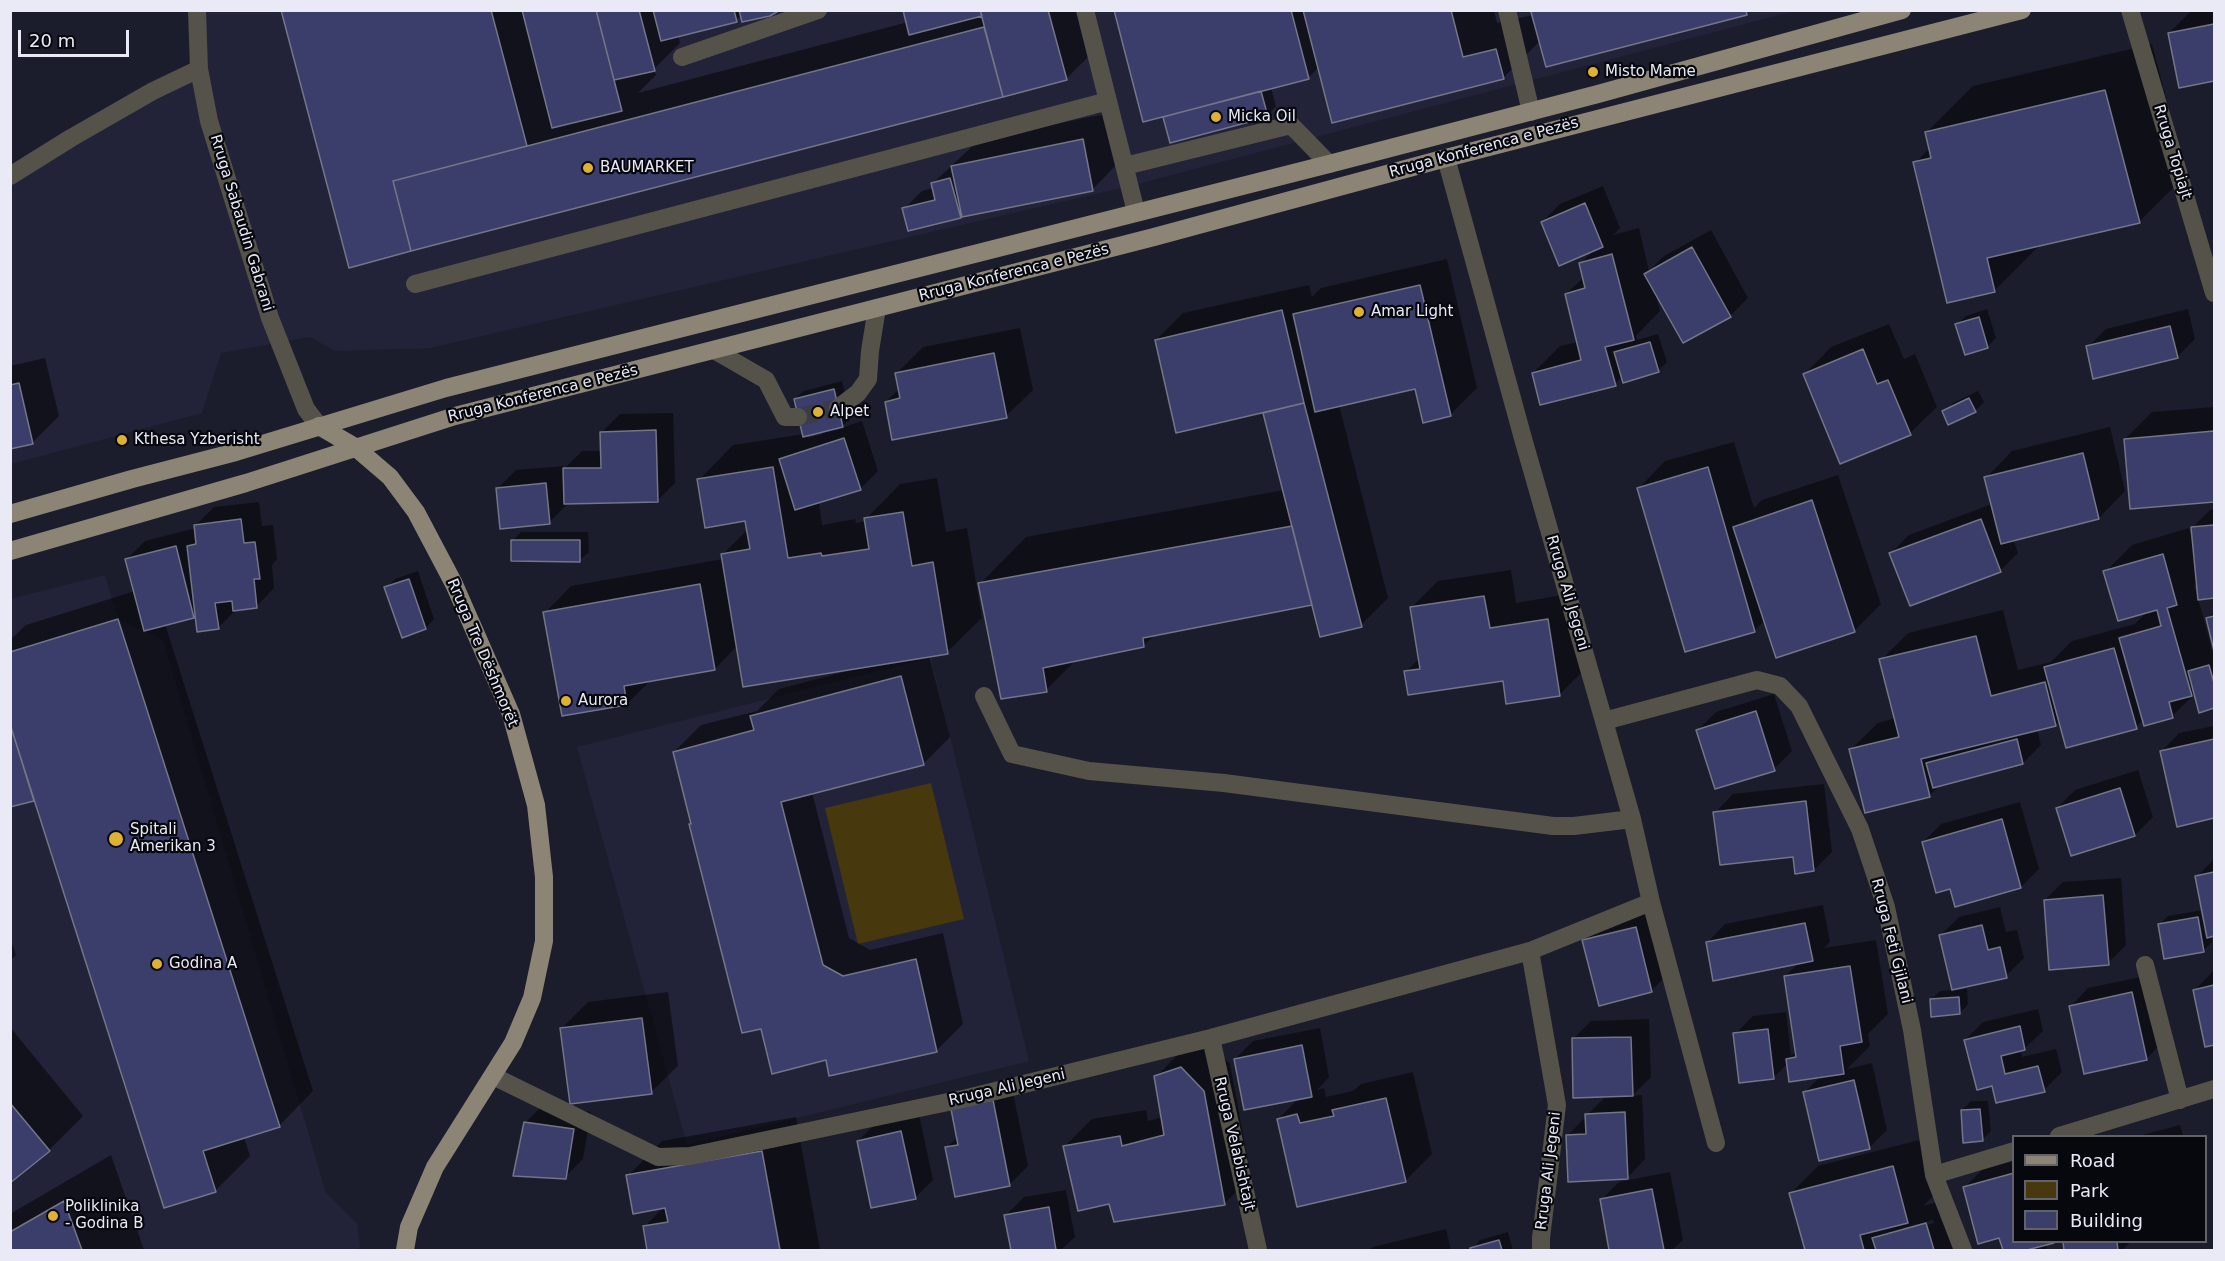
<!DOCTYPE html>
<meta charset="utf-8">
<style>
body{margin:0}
#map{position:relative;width:2225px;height:1261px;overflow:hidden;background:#1c1d2c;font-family:"DejaVu Sans",sans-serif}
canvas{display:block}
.frame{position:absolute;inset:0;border:12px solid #e9eaf5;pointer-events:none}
.legend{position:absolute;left:2012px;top:1135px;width:195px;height:108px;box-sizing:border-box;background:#07080e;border:2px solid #61626a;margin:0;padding:8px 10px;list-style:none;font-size:18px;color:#e9eaf5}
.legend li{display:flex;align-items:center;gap:12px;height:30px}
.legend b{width:30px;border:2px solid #61626a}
.scale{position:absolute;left:18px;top:30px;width:111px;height:27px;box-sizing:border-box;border:3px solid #e9eaf5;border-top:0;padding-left:8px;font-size:18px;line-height:21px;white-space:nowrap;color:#e9eaf5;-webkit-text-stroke:4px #07080e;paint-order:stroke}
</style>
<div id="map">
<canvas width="2225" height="1261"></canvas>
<div class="frame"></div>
<ul class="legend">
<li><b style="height:8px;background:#8c8575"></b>Road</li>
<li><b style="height:16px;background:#48380e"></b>Park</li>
<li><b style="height:16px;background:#3b3d6b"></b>Building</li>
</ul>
<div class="scale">20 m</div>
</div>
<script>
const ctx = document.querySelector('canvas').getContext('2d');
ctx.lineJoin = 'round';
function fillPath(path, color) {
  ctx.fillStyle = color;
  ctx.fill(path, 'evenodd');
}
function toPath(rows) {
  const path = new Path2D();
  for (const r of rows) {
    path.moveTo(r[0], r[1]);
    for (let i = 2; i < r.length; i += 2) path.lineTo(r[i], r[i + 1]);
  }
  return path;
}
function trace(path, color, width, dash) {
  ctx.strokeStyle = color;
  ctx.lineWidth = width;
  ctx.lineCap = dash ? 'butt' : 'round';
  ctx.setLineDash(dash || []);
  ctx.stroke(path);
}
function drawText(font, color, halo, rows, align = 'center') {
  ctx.font = font + ' "DejaVu Sans",sans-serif';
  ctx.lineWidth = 4.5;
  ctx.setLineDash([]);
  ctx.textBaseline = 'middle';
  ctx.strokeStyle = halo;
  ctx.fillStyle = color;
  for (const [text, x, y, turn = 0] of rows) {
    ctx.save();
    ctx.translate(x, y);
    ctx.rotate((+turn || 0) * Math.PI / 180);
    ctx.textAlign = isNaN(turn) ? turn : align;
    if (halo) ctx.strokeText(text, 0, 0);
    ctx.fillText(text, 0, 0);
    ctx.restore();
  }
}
const built = toPath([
 [197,11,1794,11,1130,186,430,348,335,351,310,337,221,353,202,413,11,464,11,176,199,69],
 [105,575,118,619,163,640,326,1193,357,1224,360,1248,350,1250,11,1250,10,599],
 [931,658,1029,1061,687,1145,577,747]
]);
const green = toPath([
 [931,783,964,919,858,944,825,808]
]);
const shadow = toPath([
 [282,10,777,10,741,15,736,20,678,35,680,43,654,69,656,75,638,93,908,22,904,10,1082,10,1093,52,1066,79,350,266],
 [1115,10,1494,10,1497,23,1533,15,1535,10,1750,10,1747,14,1540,41,1503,78,1319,67,1308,78,1271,87,1276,107,1267,115,1165,118,1169,114],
 [2192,10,2214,10,2214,79,2180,86,2169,33],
 [2152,44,2186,175,2139,222,2041,244,1994,291,1915,163,1930,148,1926,133,1973,86],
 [1110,113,1119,162,1093,189,960,216,904,209,922,191,933,188,932,184,980,139],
 [1603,186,1620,228,1613,235,1639,228,1649,271,1664,256,1711,230,1748,298,1730,316,1655,292,1660,311,1636,336,1637,340,1658,334,1667,362,1658,371,1623,376,1615,384,1533,373,1560,346,1578,342,1566,294,1584,277,1580,264,1594,250,1542,222,1560,204],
 [1447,259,1477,388,1450,415,1416,387,1339,405,1388,598,1361,625,1313,604,1156,634,1143,646,1077,659,1046,690,980,584,1026,537,1284,490,1264,412,1156,340,1183,313,1309,285,1312,297,1321,288],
 [1987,309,1996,338,1987,347,1957,324,1966,316],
 [2188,309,2195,339,2177,357,2088,347,2106,329],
 [1889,324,1904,359,1915,354,1937,407,1910,433,1841,462,1805,374,1831,347],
 [1020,328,1033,390,1006,416,886,402,899,389,896,374,923,347],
 [45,358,59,416,32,443,10,448,10,366],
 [842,381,851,417,841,428,862,421,878,471,860,489,819,502,822,525,855,519,856,523,866,521,866,519,900,484,937,478,946,532,967,528,982,618,947,652,929,655,950,737,924,763,812,792,849,938,870,950,943,933,963,1024,937,1050,827,1058,762,1027,693,822,674,752,701,725,757,711,779,689,848,671,847,669,738,645,715,669,651,680,627,704,545,613,571,586,723,559,722,555,748,529,746,520,699,480,733,445,804,434,795,399,804,391],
 [822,431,823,434,808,438,808,435],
 [1978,391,1984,402,1975,411,1944,412,1953,403],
 [2214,407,2214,500,2131,507,2125,439,2152,412],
 [673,413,675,483,657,501,568,503,550,522,498,488,516,470,564,466,564,469,582,451,602,451,602,432,620,414],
 [2110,427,2125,491,2099,518,2013,539,2018,553,2000,571,1891,553,1909,535,1992,504,1986,478,2012,451],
 [1734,442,1754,508,1762,500,1838,475,1881,604,1854,631,1765,620,1755,630,1639,488,1665,461],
 [259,502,262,526,273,525,277,559,272,565,274,588,256,607,237,609,218,628,196,614,194,616,165,624,313,1091,279,1126,244,1137,250,1156,216,1190,165,1206,35,798,10,805,10,640,26,625,135,591,127,559,145,541,196,528,196,525,214,507],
 [2214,509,2214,597,2198,598,2214,657,2214,707,2200,711,2196,693,2172,716,2144,719,2136,727,2060,720,2055,725,2037,729,2041,745,2023,763,1941,784,1929,796,1851,749,1878,723,1895,718,1881,660,1908,633,2003,610,2018,670,2051,662,2072,641,2135,624,2147,612,2105,572,2132,545,2189,528,2191,536,2193,536,2192,528,2210,510],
 [2198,582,2199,598,2198,598,2194,586],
 [521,532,588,532,589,552,580,560,512,541],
 [1511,570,1516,603,1574,593,1586,668,1559,695,1504,679,1405,672,1420,658,1412,607,1438,581],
 [418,571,434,619,426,628,386,588,395,579],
 [2214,612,2214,645,2208,618],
 [1774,694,1792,751,1774,769,1698,730,1716,712],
 [2214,726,2214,817,2178,825,2161,752,2179,733],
 [2138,770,2153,817,2135,835,2072,854,2057,808,2075,790],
 [1824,784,1832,852,1814,870,1794,855,1715,813,1733,794],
 [2020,802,2039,869,2021,887,1923,842,1941,824],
 [2214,859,2214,935,2211,935,2212,942,2203,951,2160,924,2168,916,2203,910,2197,877],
 [2121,878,2126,945,2108,963,2045,900,2063,882],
 [1823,905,1830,942,1824,948,1876,940,1888,1014,1868,1034,1870,1046,1847,1069,1872,1063,1887,1130,1869,1148,1805,1092,1821,1076,1788,1063,1773,1078,1735,1034,1753,1016,1786,1012,1791,1056,1797,1050,1785,976,1799,963,1707,943,1725,924],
 [2000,907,2006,932,2017,930,2024,958,2006,976,1957,988,1958,990,1967,989,1968,1004,1960,1013,1931,1000,1940,991,1954,990,1941,935,1959,917],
 [1653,909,1669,973,1651,991,1584,941,1602,923],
 [10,938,16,955,10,961],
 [2214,970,2214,1044,2206,1046,2195,990],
 [2150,975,2165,1040,2147,1058,2085,1072,2070,1007,2088,988],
 [668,992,678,1066,651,1092,562,1028,588,1002],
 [2038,1009,2043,1031,2024,1049,2021,1049,2022,1057,2056,1049,2062,1072,2044,1090,1993,1084,1965,1040,1983,1022],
 [1649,1019,1651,1077,1632,1096,1642,1095,1645,1159,1627,1178,1567,1136,1606,1096,1573,1039,1591,1021],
 [10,1027,83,1116,49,1150,10,1181],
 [1320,1028,1329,1077,1317,1090,1324,1088,1326,1097,1353,1091,1361,1084,1413,1072,1432,1154,1405,1181,1278,1119,1299,1098,1235,1059,1253,1041],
 [1208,1041,1230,1064,1251,1177,1225,1203,1110,1202,1065,1146,1092,1119,1146,1110,1148,1121,1162,1117,1156,1077,1182,1050],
 [1011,1083,1028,1166,1010,1184,946,1148,958,1137,952,1109],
 [1971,1101,1988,1101,1991,1131,1982,1140,1962,1110],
 [544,1104,591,1112,583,1159,565,1177,526,1122],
 [919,1114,933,1180,915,1198,858,1141,876,1123],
 [796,1117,820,1250,648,1250,644,1227,664,1207,628,1176,662,1141],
 [2180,1125,2183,1136,2138,1136],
 [1919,1140,1934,1195,1923,1206,1953,1198,1967,1250,1806,1250,1791,1193,1818,1166],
 [1933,1220,1934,1223,1904,1231,1904,1228],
 [111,1155,144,1250,10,1250,10,1214],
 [2014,1161,2014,1242,2053,1242,2046,1244,2047,1250,2004,1250,2000,1236,1964,1188,1982,1170],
 [1670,1172,1683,1240,1672,1250,1611,1250,1601,1200,1619,1182],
 [1066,1190,1075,1237,1061,1250,1012,1250,1006,1215,1024,1197],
 [1446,1229,1451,1250,1369,1250,1373,1247],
 [1508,1232,1513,1250,1472,1250,1480,1240],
 [2064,1242,2131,1242,2122,1250,2066,1250]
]);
const building = toPath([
 [281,10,491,10,527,146,393,181,411,251,349,268,281,10],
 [522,10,596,10,622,111,552,128,522,10],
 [596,10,639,10,655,71,614,80,596,10],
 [653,10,734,10,737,22,661,41,653,10],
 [739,10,780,10,770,16,742,22,739,10],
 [903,10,980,10,982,16,909,35,903,10],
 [980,10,1048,10,1067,80,1003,97,980,10],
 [1114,10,1291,10,1309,79,1143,122,1114,10],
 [1303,10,1451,10,1463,57,1496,49,1504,79,1332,123,1303,10],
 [1537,10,1746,10,1747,15,1546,67,1531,12,1537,10],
 [2214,24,2214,81,2179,88,2168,33,2214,24],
 [984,27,1003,97,411,251,393,181,984,27],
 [2105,90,2140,223,1987,258,1995,292,1947,303,1913,162,1931,158,1925,132,2105,90],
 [1261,91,1268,117,1170,143,1163,117,1261,91],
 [1083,139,1093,191,962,217,951,166,1083,139],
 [950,178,961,218,908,231,902,208,935,200,931,183,950,178],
 [1585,203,1603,247,1559,266,1541,222,1585,203],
 [1692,247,1731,317,1683,343,1644,274,1692,247],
 [1612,254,1634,340,1605,347,1616,386,1540,405,1532,373,1581,360,1565,294,1585,288,1579,263,1612,254],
 [1420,285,1451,416,1423,423,1415,389,1315,412,1293,314,1420,285],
 [1282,310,1304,403,1176,433,1155,340,1282,310],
 [1979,317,1988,348,1965,355,1955,324,1979,317],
 [2170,326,2178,358,2093,379,2086,346,2170,326],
 [1650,342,1659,372,1623,383,1614,352,1650,342],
 [1863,349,1877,384,1888,380,1911,435,1840,464,1803,374,1863,349],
 [994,353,1007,418,892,440,885,402,900,398,895,373,994,353],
 [19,383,33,444,10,449,10,385,19,383],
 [834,389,843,427,803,437,794,399,834,389],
 [1969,398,1976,412,1948,425,1942,411,1969,398],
 [1304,403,1362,627,1320,637,1263,413,1304,403],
 [656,430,658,502,564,504,563,468,601,468,600,432,656,430],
 [2214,431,2214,502,2130,509,2124,439,2214,431],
 [844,438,861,490,795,510,779,459,844,438],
 [2083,453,2099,519,2001,544,1984,477,2083,453],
 [773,467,788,558,821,553,822,556,869,549,864,518,903,512,912,566,933,562,948,654,743,687,721,554,750,549,745,521,705,528,697,479,773,467],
 [1708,467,1755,632,1685,652,1637,488,1708,467],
 [546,483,550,524,500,529,496,488,546,483],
 [1812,500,1855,632,1776,658,1733,527,1812,500],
 [241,519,244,543,255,542,260,579,254,579,257,608,233,611,232,601,215,603,219,629,197,632,187,546,196,544,194,525,241,519],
 [1981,519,2001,572,1910,606,1889,553,1981,519],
 [2214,525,2214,598,2198,600,2191,527,2214,525],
 [1292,526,1312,605,1143,638,1144,647,1043,668,1047,692,1001,699,978,583,1292,526],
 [511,540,580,540,580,562,511,561,511,540],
 [176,546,194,618,144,631,125,559,176,546],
 [2163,554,2177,605,2167,608,2192,696,2169,702,2173,718,2144,726,2119,638,2161,626,2157,610,2118,621,2103,571,2163,554],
 [409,579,426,629,402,638,384,587,409,579],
 [700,584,715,670,624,686,627,705,562,716,543,612,700,584],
 [1484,596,1490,628,1548,619,1560,696,1506,704,1503,681,1408,695,1404,671,1420,669,1410,607,1484,596],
 [2214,616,2214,651,2206,618,2214,616],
 [118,619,280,1127,203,1151,216,1192,164,1208,10,724,10,652,118,619],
 [1976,636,1991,696,2045,682,2056,726,1921,759,1930,797,1865,813,1849,749,1899,737,1879,659,1976,636],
 [2114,648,2137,729,2066,748,2044,667,2114,648],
 [2209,665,2214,683,2214,708,2199,713,2188,671,2209,665],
 [901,676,924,765,781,802,823,965,843,976,916,959,937,1052,829,1076,826,1060,772,1074,761,1029,742,1033,689,824,691,824,673,752,754,730,750,716,901,676],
 [1756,711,1775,771,1715,789,1696,730,1756,711],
 [10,724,34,801,10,807,10,724],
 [2017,739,2023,764,1933,788,1926,763,2017,739],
 [2214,739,2214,818,2177,827,2160,751,2214,739],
 [2120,788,2135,836,2071,856,2056,808,2120,788],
 [1806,801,1814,871,1795,874,1793,857,1720,865,1713,812,1806,801],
 [2002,819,2021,888,1955,907,1950,889,1936,893,1922,842,2002,819],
 [2214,872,2214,936,2207,938,2195,876,2214,872],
 [2103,895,2109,965,2049,970,2044,900,2103,895],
 [2198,917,2204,952,2164,959,2158,924,2198,917],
 [1805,923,1813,961,1713,981,1706,942,1805,923],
 [1982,925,1988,950,2000,947,2007,978,1952,990,1939,935,1982,925],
 [1636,927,1652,992,1599,1006,1582,940,1636,927],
 [1850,966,1862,1042,1840,1046,1844,1074,1789,1082,1786,1059,1796,1057,1784,976,1850,966],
 [2214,985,2214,1045,2205,1047,2193,990,2214,985],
 [2132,992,2147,1060,2084,1074,2069,1006,2132,992],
 [1959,997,1960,1014,1931,1017,1930,999,1959,997],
 [642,1018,652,1094,570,1104,560,1028,642,1018],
 [2020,1026,2025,1050,2001,1056,2005,1074,2038,1066,2045,1092,1996,1103,1992,1086,1977,1090,1964,1040,2020,1026],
 [1768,1029,1774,1079,1739,1083,1733,1033,1768,1029],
 [1631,1037,1633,1096,1573,1098,1572,1038,1631,1037],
 [1302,1045,1312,1097,1244,1110,1234,1059,1302,1045],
 [1181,1067,1204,1091,1225,1205,1114,1222,1109,1204,1078,1211,1063,1146,1120,1136,1122,1146,1164,1135,1154,1076,1181,1067],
 [1854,1080,1870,1149,1819,1161,1803,1092,1854,1080],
 [1386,1098,1406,1182,1297,1207,1277,1119,1297,1114,1300,1123,1334,1116,1332,1110,1386,1098],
 [993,1100,1010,1186,955,1197,945,1147,958,1145,951,1109,993,1100],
 [10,1103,50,1151,10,1183,10,1103],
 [1980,1109,1983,1141,1963,1143,1961,1110,1980,1109],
 [1625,1112,1628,1179,1568,1182,1566,1135,1586,1134,1585,1114,1625,1112],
 [524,1122,574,1129,566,1179,513,1176,524,1122],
 [901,1131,916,1199,871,1208,857,1141,901,1131],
 [762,1151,780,1250,647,1250,643,1226,668,1222,665,1208,633,1214,626,1175,762,1151],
 [1893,1166,1908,1223,1860,1235,1864,1250,1805,1250,1789,1193,1893,1166],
 [2014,1173,2014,1242,2053,1242,2054,1243,2027,1250,2003,1250,1999,1238,1978,1244,1963,1187,2014,1173],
 [1652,1189,1664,1250,1609,1250,1600,1199,1652,1189],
 [64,1201,82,1250,10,1250,10,1232,64,1201],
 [1049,1207,1056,1250,1011,1250,1004,1215,1049,1207],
 [1926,1223,1934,1250,1876,1250,1872,1238,1926,1223],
 [1499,1240,1502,1250,1470,1250,1470,1248,1499,1240],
 [2063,1242,2117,1242,2118,1250,2064,1250,2063,1242]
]);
const minorTunnel = toPath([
 [798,417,838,408]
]);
const minor = toPath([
 [197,10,199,69,209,121,270,318,306,409,319,426],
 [1085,10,1136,212],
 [1507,10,1531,112],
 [2130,10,2214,293],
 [682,57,818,10],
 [1125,166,1291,125,1329,164],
 [10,176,71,138,153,91,199,69],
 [415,284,1108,101],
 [714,350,766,380,785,417,798,417],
 [838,408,858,393,868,379,870,351,877,308],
 [984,696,1012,754,1089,771,1224,783,1553,826,1574,826,1632,819],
 [1604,721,1757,680,1780,686,1799,706,1860,829,1886,907,1912,1030,1934,1175,1963,1250],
 [1651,902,1716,1143],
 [1530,951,1557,1105,1541,1238,1541,1250],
 [2145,965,2180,1100],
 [1211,1038,1258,1250],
 [493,1076,658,1157,690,1156,967,1098,1211,1038,1530,951,1651,902,1632,819,1524,442,1446,158],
 [2059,1136,2214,1089],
 [1934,1175,2014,1151]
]);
const major = toPath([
 [319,426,355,447,390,477,416,512,454,584,511,714,536,805,544,877,544,941,532,998,513,1043,435,1167,409,1227,405,1250],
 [10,514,132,479,236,452,446,388,1329,164,1598,94,1902,10],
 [10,551,246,483,455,416,1154,237,1446,158,2022,10]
]);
const markers = [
 [1593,72,6,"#deb133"],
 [1216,117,6,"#deb133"],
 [588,168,6,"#deb133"],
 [1359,312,6,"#deb133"],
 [818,412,6,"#deb133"],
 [122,440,6,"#deb133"],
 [566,701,6,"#deb133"],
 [116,839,8,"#deb133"],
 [157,964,6,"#deb133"],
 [53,1216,6,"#deb133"]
];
const poiNames = [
 ["Misto Mame",1605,72],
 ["Micka Oil",1228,117],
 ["BAUMARKET",600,168],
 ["Amar Light",1371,312],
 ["Alpet",830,412],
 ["Kthesa Yzberisht",134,440],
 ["Aurora",578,701],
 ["Spitali",130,830],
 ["Amerikan 3",130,847],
 ["Godina A",169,964],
 ["Poliklinika",65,1207],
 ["- Godina B",65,1224]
];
const streetNames = [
 ["Rruga Konferenca e Pezës",1484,148,-15],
 ["Rruga Topiajt",2172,152,73],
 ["Rruga Sabaudin Gabrani",241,223,73],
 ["Rruga Konferenca e Pezës",1014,273,-14],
 ["Rruga Konferenca e Pezës",543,394,-14],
 ["Rruga Ali Jegeni",1567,593,74],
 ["Rruga Tre Dëshmorët",482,653,67],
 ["Rruga Feti Gjilani",1891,941,76],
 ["Rruga Ali Jegeni",1007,1088,-13],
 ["Rruga Velabishtajt",1234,1144,77],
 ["Rruga Ali Jegeni",1549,1171,-83]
];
fillPath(built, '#222338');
fillPath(green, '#48380e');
fillPath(shadow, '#0007');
fillPath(building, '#3b3d6b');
trace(building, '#737588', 1.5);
trace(minorTunnel, '#3b3c4a', 18, [18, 9]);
trace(minor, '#55524a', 18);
trace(major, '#8c8575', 18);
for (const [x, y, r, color] of markers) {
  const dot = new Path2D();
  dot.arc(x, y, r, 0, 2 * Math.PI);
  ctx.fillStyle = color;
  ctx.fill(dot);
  trace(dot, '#07080e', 2);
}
drawText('15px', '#e9eaf5', '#07080e', poiNames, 'left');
drawText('15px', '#e9eaf5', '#07080e', streetNames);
</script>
